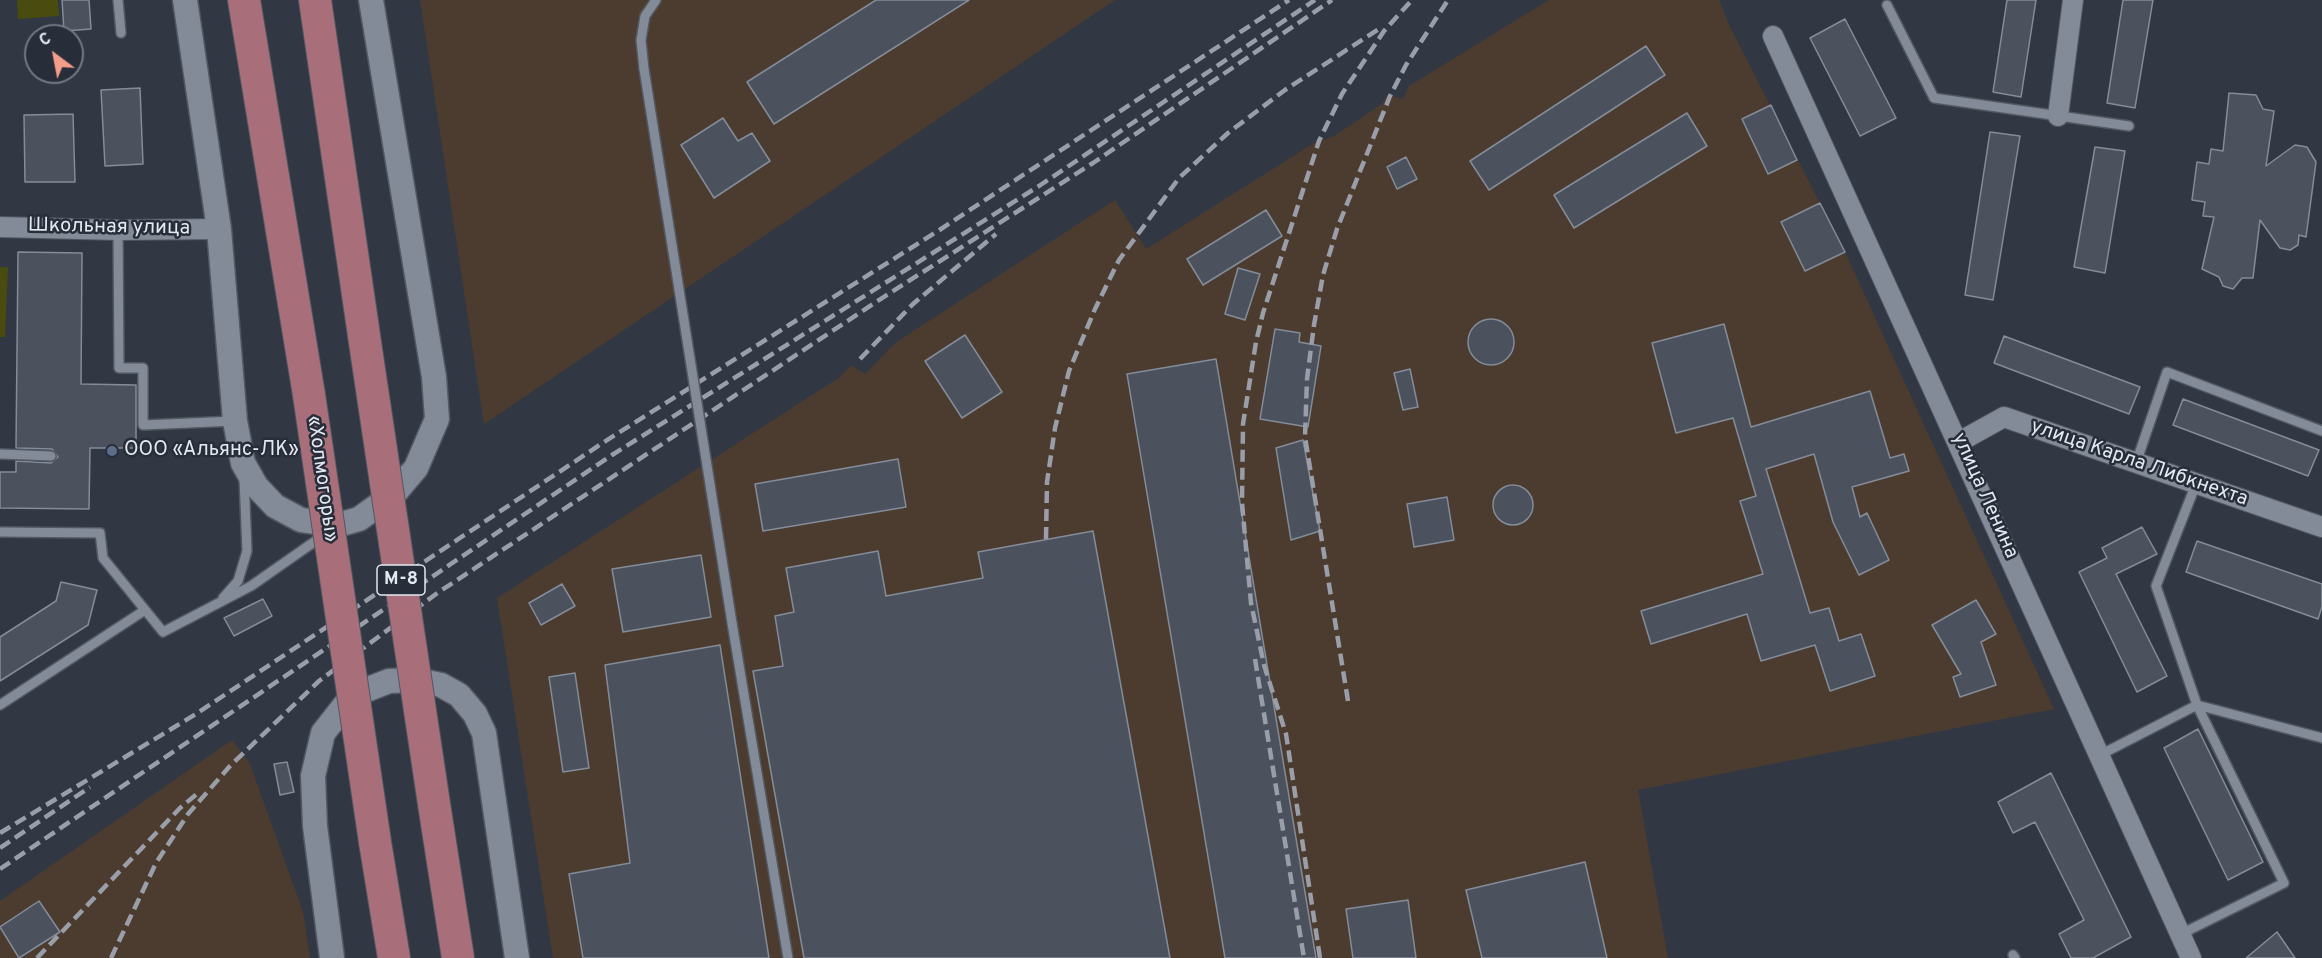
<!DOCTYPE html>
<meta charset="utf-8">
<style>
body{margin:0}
#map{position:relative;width:2322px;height:958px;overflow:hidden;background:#313843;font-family:Overpass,sans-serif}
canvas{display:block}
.north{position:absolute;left:24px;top:24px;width:60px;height:60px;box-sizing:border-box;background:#272e39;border:2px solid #737882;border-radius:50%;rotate:328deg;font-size:16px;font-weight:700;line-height:24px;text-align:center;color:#e4e8f0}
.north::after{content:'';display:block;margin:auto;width:21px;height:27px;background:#f49d8b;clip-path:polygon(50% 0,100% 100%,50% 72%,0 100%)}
</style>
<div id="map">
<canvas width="2322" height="958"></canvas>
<div class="north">С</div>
</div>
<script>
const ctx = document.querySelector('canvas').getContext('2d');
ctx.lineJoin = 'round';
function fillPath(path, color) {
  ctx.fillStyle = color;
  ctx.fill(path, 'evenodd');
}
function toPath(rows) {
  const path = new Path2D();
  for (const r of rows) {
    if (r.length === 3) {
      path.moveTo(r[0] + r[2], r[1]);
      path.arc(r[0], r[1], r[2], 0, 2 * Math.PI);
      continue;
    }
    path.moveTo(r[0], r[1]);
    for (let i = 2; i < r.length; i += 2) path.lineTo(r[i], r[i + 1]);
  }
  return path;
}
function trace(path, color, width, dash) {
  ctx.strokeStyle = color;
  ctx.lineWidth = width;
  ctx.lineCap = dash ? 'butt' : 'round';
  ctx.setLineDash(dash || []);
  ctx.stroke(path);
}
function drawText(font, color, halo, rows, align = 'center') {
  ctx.font = font + ' Overpass,sans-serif';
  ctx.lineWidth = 5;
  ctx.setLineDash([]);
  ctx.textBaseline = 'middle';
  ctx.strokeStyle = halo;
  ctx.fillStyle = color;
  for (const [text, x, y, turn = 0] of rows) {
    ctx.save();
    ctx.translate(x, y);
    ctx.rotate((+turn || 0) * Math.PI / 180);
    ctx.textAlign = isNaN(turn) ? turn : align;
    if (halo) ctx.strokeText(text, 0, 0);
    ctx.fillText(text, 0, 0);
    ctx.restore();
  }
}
const industrial = toPath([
 [420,0,1115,0,484,424],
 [1549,0,1719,0,1729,25,1845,252,2054,709,1638,790,1668,958,553,958,497,598,840,377,851,365,865,374,895,343,1115,200,1146,249,1314,143,1333,137,1383,103,1386,95,1403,99,1409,86],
 [232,740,250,764,303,912,310,958,0,958,0,901]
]);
const green = toPath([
 [17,0,58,0,59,16,18,19],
 [0,267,8,267,5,337,0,337]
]);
const building = toPath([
 [62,0,89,0,91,29,64,31,62,0],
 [876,0,969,0,774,124,747,82,876,0],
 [2007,0,2036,0,2021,97,1993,92,2007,0],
 [2123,0,2153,0,2135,108,2107,103,2123,0],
 [1845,19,1896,118,1860,136,1810,38,1845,19],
 [1646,46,1665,75,1489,190,1470,161,1646,46],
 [140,88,143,164,105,166,101,90,140,88],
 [2229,93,2256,95,2263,109,2274,111,2266,166,2295,145,2307,147,2316,162,2306,237,2299,235,2298,245,2290,250,2280,248,2260,220,2253,278,2242,278,2233,289,2223,286,2219,277,2202,269,2214,217,2203,216,2205,202,2192,200,2197,162,2209,164,2211,149,2223,151,2229,93],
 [1771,105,1797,160,1768,174,1742,119,1771,105],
 [1687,113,1707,146,1574,228,1554,195,1687,113],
 [73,114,75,182,25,182,24,115,73,114],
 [723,118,738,141,752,133,770,161,714,198,681,145,723,118],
 [1990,132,2020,136,1993,300,1965,295,1990,132],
 [2095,147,2125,151,2105,273,2074,267,2095,147],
 [1406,157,1417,179,1397,189,1387,167,1406,157],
 [1820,203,1845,252,1805,271,1781,222,1820,203],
 [1266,210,1282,236,1203,285,1187,259,1266,210],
 [18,252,82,253,81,384,136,385,136,448,90,448,89,509,0,508,0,472,16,472,16,461,51,463,58,457,52,449,16,448,18,252],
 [1238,268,1260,274,1245,320,1225,314,1238,268],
 [1491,342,23],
 [1724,324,1751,427,1870,391,1890,458,1904,454,1909,471,1852,487,1860,517,1867,513,1889,560,1859,575,1833,522,1814,454,1766,469,1810,613,1829,608,1839,641,1861,634,1875,676,1830,691,1815,645,1761,661,1747,614,1651,644,1641,611,1763,574,1740,501,1756,496,1733,418,1676,433,1652,343,1724,324],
 [1275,329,1300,333,1299,342,1321,346,1308,427,1260,419,1275,329],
 [965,335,1002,392,962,418,925,361,965,335],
 [2004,336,2140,387,2129,414,1994,363,2004,336],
 [1216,359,1316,958,1225,958,1127,374,1216,359],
 [1410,369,1418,407,1403,410,1394,373,1410,369],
 [2183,399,2319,450,2308,476,2173,425,2183,399],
 [1303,440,1320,531,1291,540,1276,448,1303,440],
 [898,459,906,507,763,531,755,484,898,459],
 [1513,505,20],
 [1447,497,1454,540,1414,547,1407,504,1447,497],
 [2142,527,2157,554,2116,574,2167,676,2137,692,2079,572,2107,558,2102,548,2142,527],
 [1093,531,1170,958,804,958,753,671,783,666,775,616,794,612,786,568,878,551,886,596,983,578,978,552,1093,531],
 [2197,541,2322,584,2322,607,2318,619,2186,572,2197,541],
 [701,555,711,617,623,632,612,569,701,555],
 [61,582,97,590,88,625,0,681,0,637,56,601,61,582],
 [562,584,575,606,541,625,529,603,562,584],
 [263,599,272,616,234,636,224,618,263,599],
 [1976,600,1996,634,1981,642,1996,685,1960,697,1953,677,1961,674,1932,625,1976,600],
 [720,645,769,958,583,958,569,874,630,863,605,665,720,645],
 [575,673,589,768,563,772,549,677,575,673],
 [2198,729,2263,862,2228,880,2164,748,2198,729],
 [287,762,294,792,280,795,274,764,287,762],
 [2051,773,2131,937,2093,958,2071,958,2059,934,2084,920,2035,822,2013,833,1998,802,2051,773],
 [1585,862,1607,958,1482,958,1466,890,1585,862],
 [1408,900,1416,958,1353,958,1346,909,1408,900],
 [39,901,60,932,19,958,0,927,39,901],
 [2277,932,2295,958,2246,958,2277,932]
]);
const service = toPath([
 [118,0,121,33],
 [1887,5,1934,98,2129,126],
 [644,69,641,40,645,16,656,0],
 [118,230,119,368,143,368,143,425,235,421],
 [0,454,51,456],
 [2136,463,2167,372,2322,431],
 [0,532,100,533,103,558,163,632,251,586,324,535],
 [223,598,238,581,247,551,244,478],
 [732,623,788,958],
 [0,705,145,610],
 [2100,755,2197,705,2322,738],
 [2181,934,2284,883,2197,705,2156,586,2196,484],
 [2013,955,2015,958]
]);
const minor = toPath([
 [1773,36,2191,958],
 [2058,116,2073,0],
 [0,227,118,230,219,229],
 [1959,442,2004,417,2322,527]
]);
const tertiary = toPath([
 [185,0,219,229,235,421,243,463,256,486,275,506,301,520,338,525,359,519,394,494,416,468,437,419,434,377,371,0],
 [332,958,315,826,313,776,323,733,345,705,366,690,389,681,417,680,441,685,459,695,475,714,484,733,517,958]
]);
const trunk = toPath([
 [244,0,309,395],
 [315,0,367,356],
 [434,804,458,958],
 [375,842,394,958]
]);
const rail = toPath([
 [860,359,913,304,996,234],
 [1046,539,1047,482,1055,428,1069,371,1095,309,1119,260,1179,178,1228,133,1285,90,1382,27],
 [1255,659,1304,958],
 [1348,701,1305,437,1307,379,1314,325,1323,275,1337,229,1390,96,1406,65,1448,0],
 [0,833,196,714,604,442,941,229,1289,0],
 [0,848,90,787],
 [0,869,612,455,1039,186,1315,0],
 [37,958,180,808,198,793],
 [111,958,156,863,188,814,230,766,319,681,436,594,876,302,1093,163,1332,0],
 [1320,958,1286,734,1264,665,1251,603,1242,503,1243,424,1256,342,1263,313,1319,141,1342,94,1384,31,1412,0]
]);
const serviceBridge = toPath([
 [644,69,732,623]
]);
const trunkBridge = toPath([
 [367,356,434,804],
 [309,395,375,842]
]);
const markers = [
 [112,451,6,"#5c6f8a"]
];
const shields = [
 [401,580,48]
];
const shieldNames = [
 ["М-8",401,580]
];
const streetNames = [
 ["Школьная улица",109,228,1],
 ["улица Карла Либкнехта",2139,464,19],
 ["«Холмогоры»",321,479,82],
 ["улица Ленина",1984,496,66]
];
const poiNames = [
 ["ООО «Альянс-ЛК»",124,451]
];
fillPath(industrial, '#4c3c30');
fillPath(green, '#4a4c0f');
fillPath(building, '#4b525e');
trace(building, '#848c99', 1.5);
trace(service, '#525761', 12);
trace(minor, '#525761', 22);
trace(tertiary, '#525761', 27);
trace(trunk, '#525761', 34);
trace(service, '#838b98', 9);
trace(minor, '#838b98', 20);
trace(tertiary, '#838b98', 24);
trace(trunk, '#a86f7a', 32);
trace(rail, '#999ea8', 4.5, [12, 6]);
trace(serviceBridge, '#525761', 12, []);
trace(trunkBridge, '#525761', 34, []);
trace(serviceBridge, '#838b98', 9);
trace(trunkBridge, '#a86f7a', 32);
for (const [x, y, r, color] of markers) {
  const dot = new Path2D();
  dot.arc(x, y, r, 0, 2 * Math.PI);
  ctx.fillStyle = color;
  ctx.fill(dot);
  trace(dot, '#272e39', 2);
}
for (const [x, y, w] of shields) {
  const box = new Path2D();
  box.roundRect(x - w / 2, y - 15, w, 30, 4.5);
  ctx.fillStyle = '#272e39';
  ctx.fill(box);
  trace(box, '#e4e8f0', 1.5);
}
drawText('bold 18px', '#e4e8f0', null, shieldNames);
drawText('20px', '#e4e8f0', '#272e39', streetNames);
drawText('20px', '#e4e8f0', '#272e39', poiNames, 'left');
</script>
